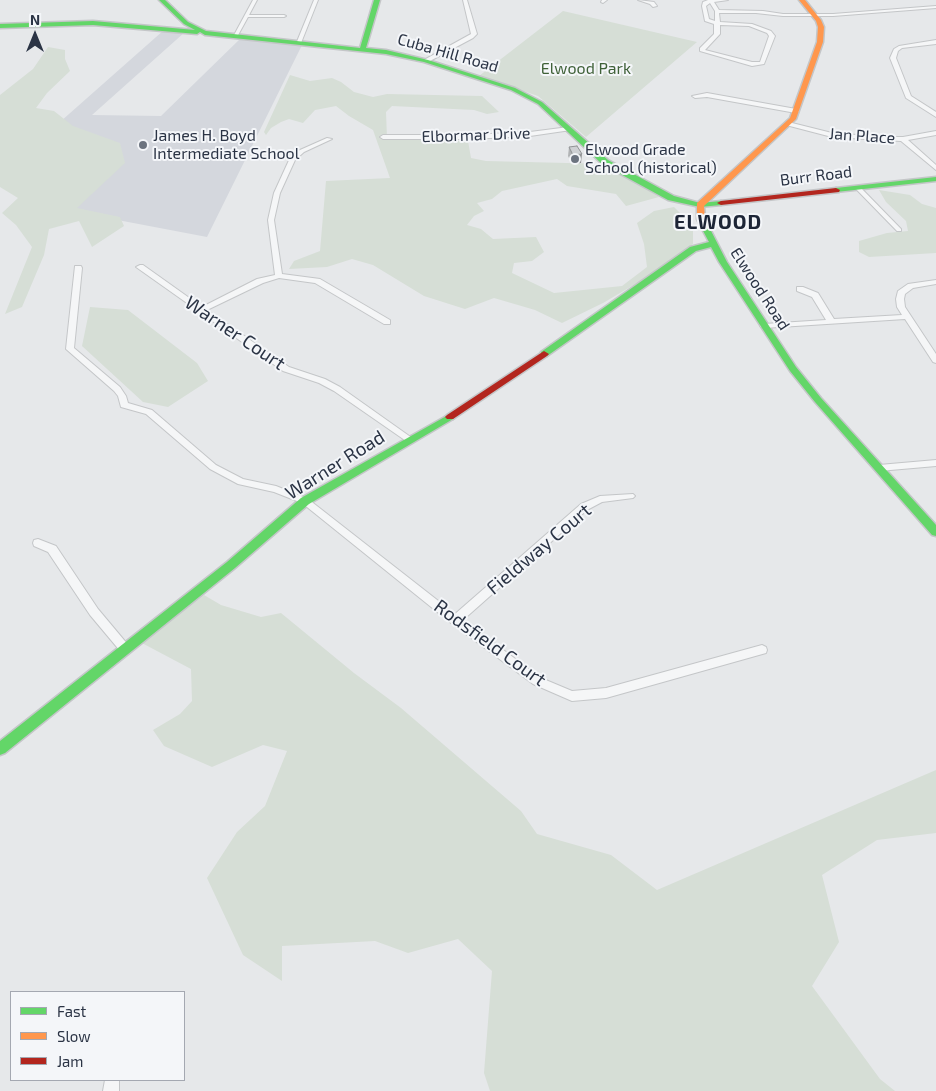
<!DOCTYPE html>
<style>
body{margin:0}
#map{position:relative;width:936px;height:1091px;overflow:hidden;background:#e6e8ea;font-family:"Exo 2",sans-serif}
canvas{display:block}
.legend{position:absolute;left:10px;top:991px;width:175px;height:90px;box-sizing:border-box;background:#f4f6f9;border:1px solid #a4a8b1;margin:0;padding:6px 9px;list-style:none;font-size:15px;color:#2b3445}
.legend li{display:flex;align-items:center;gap:10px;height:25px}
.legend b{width:25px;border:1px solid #a4a8b1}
.north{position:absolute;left:10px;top:10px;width:50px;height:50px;-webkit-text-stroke:4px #f4f6f9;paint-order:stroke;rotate:0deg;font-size:14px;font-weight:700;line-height:20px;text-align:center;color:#2b3445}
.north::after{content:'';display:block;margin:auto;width:18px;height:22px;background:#2b3445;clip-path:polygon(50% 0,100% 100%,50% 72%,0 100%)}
</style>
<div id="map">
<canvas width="936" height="1091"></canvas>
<ul class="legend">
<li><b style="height:6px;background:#63d668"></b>Fast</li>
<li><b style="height:6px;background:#ff974d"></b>Slow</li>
<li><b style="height:6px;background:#b3261e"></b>Jam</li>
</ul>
<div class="north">N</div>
</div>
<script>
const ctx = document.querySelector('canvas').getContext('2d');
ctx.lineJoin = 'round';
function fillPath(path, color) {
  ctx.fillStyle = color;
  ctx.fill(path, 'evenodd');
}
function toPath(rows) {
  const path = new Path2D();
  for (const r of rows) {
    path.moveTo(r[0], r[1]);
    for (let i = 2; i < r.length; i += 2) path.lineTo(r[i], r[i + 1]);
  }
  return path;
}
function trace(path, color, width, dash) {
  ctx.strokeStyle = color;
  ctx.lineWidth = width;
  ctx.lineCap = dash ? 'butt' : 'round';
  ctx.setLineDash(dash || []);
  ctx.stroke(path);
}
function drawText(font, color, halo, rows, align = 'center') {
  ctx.font = font + ' "Exo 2",sans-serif';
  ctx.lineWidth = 4;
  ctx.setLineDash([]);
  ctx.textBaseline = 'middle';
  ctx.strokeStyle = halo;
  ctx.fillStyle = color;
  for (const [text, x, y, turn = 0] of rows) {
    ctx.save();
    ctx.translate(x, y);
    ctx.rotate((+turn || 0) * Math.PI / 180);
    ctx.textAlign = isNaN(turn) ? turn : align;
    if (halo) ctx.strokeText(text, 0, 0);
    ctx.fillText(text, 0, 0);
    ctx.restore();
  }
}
const built = toPath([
 [164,30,185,32,92,115,161,116,241,38,302,45,207,237,65,210,0,175]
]);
const green = toPath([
 [563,11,697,42,586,137,538,96,479,76],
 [48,47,65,50,65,59,70,71,47,93,36,108,54,111,73,126,120,143,125,163,77,208,120,217,124,226,92,247,79,221,49,229,44,255,22,307,5,314,32,247,16,225,2,213,18,198,0,187,0,95,33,69],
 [290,75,310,81,332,78,341,82,354,92,373,97,387,94,482,96,499,112,487,114,474,110,392,106,386,112,387,138,468,141,471,158,486,161,608,164,659,197,626,206,616,194,567,186,557,179,502,191,492,199,477,203,484,211,474,216,467,225,481,229,493,239,536,237,544,252,532,261,514,263,512,273,554,293,622,286,647,267,644,244,637,223,654,211,674,207,693,226,693,244,644,279,603,303,562,323,535,310,494,298,465,309,424,296,373,265,352,259,327,267,289,269,294,261,320,251,326,181,390,178,373,130,349,116,336,106,315,110,303,123,289,119,281,122,271,128,266,135,264,132],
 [879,190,910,195,922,204,936,208,936,253,869,257,859,252,859,241,887,233,908,231,906,221,886,202],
 [90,307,128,310,197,363,208,381,168,407,143,402,82,346],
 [204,595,221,605,261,617,281,613,354,673,401,708,521,811,537,834,611,855,657,890,936,770,936,833,877,840,822,875,839,942,812,986,880,1079,895,1091,490,1091,484,1073,492,971,458,939,408,953,375,941,282,946,282,981,243,955,207,878,237,832,265,806,287,751,263,745,212,767,164,746,153,730,180,714,192,701,191,669,140,642]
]);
const street = toPath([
 [253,0,257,0,249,15,284,15,286,16,284,17,248,17,237,37,233,37,253,0],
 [314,0,318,0,301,43,296,44,314,0],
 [463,0,467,0,477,34,473,38,428,62,424,62,424,60,471,34,463,0],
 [602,0,607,0,603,3,601,2,602,0],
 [638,0,654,2,657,6,653,7,650,4,638,0],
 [708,0,728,0,714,2,719,10,763,11,783,14,833,14,936,6,936,8,833,16,783,16,756,13,719,13,720,22,752,24,771,31,775,36,764,64,752,66,700,51,700,48,714,34,714,24,705,21,702,6,703,2,708,0],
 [710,3,715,11,715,21,709,19,706,6,710,3],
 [720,25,749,26,767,33,769,36,760,62,752,62,705,50,720,34,720,25],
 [936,40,936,44,902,48,898,51,896,58,911,96,936,112,936,117,906,98,890,58,894,49,899,46,936,40],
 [707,93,796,109,799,111,796,113,707,97,695,98,692,96,707,93],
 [788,122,832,133,881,137,903,137,936,131,936,135,908,140,936,165,936,170,901,141,832,137,786,125,786,123,788,122],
 [569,127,572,129,571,130,530,136,471,139,383,139,380,137,383,135,471,135,530,132,569,127],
 [327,138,332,139,304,152,295,160,280,193,274,220,282,274,320,279,390,320,390,324,384,324,315,283,279,278,263,283,207,310,289,367,325,379,340,387,412,438,413,440,412,442,409,443,334,391,319,383,283,371,136,267,140,265,143,265,202,307,257,279,275,275,268,220,274,193,290,158,300,150,327,138],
 [856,187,860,187,901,229,901,231,897,231,856,189,856,187],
 [75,266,81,266,82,268,74,348,120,387,126,396,128,403,152,410,216,465,243,479,276,486,308,499,455,614,581,504,600,496,633,494,635,496,633,498,602,502,587,510,463,620,541,678,572,691,606,688,762,645,766,647,767,650,766,653,606,698,572,701,533,684,451,623,302,503,274,492,238,484,210,469,146,414,121,407,118,396,114,391,66,349,75,266],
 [936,280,936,284,913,288,905,294,904,299,905,307,936,354,936,363,933,362,905,319,764,328,760,326,764,324,826,320,812,297,797,291,797,287,803,287,818,293,834,319,902,315,897,307,896,299,898,291,908,284,936,280],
 [936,460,936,466,879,471,874,468,879,465,936,460],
 [38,539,56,546,98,609,129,646,130,649,129,652,125,654,121,652,90,615,48,552,34,546,33,543,34,540,38,539],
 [105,1080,119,1080,119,1091,103,1091,105,1080]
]);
const fast = toPath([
 [159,0,165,0,188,22,206,31,360,48,374,0,380,0,366,48,386,50,428,60,515,88,542,102,608,160,674,196,700,203,721,201,725,203,721,205,700,207,668,200,602,164,538,104,511,90,424,62,386,54,205,35,200,32,197,34,93,25,0,28,0,24,93,21,195,30,184,24,159,0],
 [936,177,936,181,836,192,832,190,836,188,936,177],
 [702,225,709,227,727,262,796,367,821,398,936,525,936,536,932,535,815,402,790,371,719,262,711,247,696,251,547,356,541,356,541,352,690,247,709,242,701,227,702,225],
 [450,414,453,415,455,417,453,419,309,504,235,568,5,753,0,755,0,741,227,562,301,498,450,414]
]);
const slow = toPath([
 [799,0,805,0,821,20,824,27,823,42,796,119,704,206,705,219,709,227,702,229,697,219,697,203,790,118,817,42,818,27,816,21,799,0]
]);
const jam = toPath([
 [836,188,840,190,839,192,721,205,717,203,721,201,836,188],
 [544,351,549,354,547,356,453,419,447,419,445,417,447,415,544,351]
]);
const wall = toPath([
 [569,147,581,163,572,164,568,156]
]);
const shadedWall = toPath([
 [582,154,581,163,572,164,573,155]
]);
const building = toPath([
 [577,146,582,154,573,155,569,147,577,146]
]);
const markers = [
 [143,145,5,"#6c737f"],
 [575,159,5,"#6c737f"]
];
const farStreetnames = [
 ["Cuba Hill Road",448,53,16],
 ["Elbormar Drive",476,135,-2],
 ["Jan Place",862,136,4],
 ["Burr Road",816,176,-7],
 ["Elwood Road",760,289,57]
];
const farParknames = [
 ["Elwood Park",586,69]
];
const farPoinames = [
 ["James H. Boyd",153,136],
 ["Intermediate School",153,154],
 ["Elwood Grade",585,150],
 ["School (historical)",585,168]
];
const streetNames = [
 ["Warner Court",235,333,34],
 ["Warner Road",335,465,-32],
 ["Fieldway Court",539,549,-40],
 ["Rodsfield Court",490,643,36]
];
const farDistrictnames = [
 ["ELWOOD",718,222]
];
fillPath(built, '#d4d7dd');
fillPath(green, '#d6ded6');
trace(street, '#c4c6c8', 2);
trace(fast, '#c4c6c8', 3);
trace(slow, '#c4c6c8', 3);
trace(jam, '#c4c6c8', 3);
fillPath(street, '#f5f6f7');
fillPath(fast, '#63d668');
fillPath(slow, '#ff974d');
fillPath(jam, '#b3261e');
fillPath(wall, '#b1b3b5');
fillPath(shadedWall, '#909294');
fillPath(building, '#ced0d3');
trace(building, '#909294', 1);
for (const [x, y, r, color] of markers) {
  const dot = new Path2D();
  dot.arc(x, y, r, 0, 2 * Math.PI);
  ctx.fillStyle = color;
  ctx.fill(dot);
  trace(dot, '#f4f6f9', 2);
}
drawText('16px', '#2b3445', '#f4f6f9', farStreetnames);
drawText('16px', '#3f6138', '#f4f6f9', farParknames);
drawText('16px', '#2b3445', '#f4f6f9', farPoinames, 'left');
drawText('19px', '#2b3445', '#f4f6f9', streetNames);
ctx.letterSpacing = '1px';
drawText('bold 20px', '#1d2536', '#f4f6f9', farDistrictnames);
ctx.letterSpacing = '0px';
</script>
